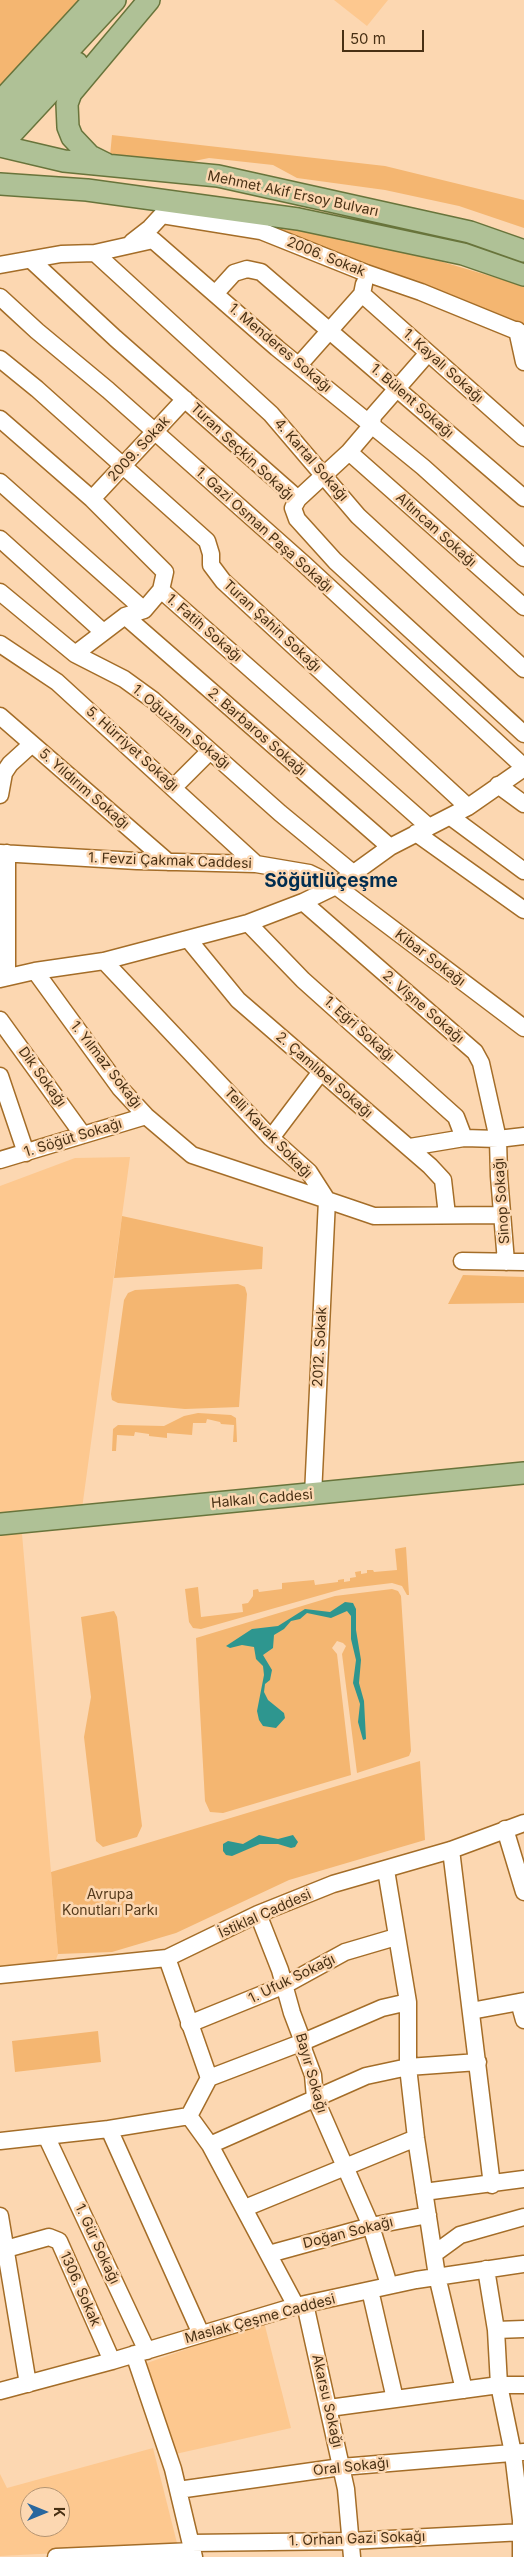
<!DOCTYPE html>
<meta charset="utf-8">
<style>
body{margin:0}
#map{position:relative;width:524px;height:2557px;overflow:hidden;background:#fcd7b1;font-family:Inter,sans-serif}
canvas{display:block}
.north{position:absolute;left:20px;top:2487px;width:50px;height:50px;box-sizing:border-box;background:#fcd7b1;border:1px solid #b49472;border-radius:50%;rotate:90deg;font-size:14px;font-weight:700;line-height:20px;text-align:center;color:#483014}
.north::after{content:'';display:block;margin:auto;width:18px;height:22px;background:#29679e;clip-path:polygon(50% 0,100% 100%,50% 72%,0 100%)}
.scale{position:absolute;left:342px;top:30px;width:82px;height:22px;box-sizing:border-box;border:2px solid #483014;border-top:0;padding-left:6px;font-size:15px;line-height:18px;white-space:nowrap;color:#483014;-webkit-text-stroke:4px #fcd7b1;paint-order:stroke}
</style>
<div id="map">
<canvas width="524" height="2557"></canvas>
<div class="north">K</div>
<div class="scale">50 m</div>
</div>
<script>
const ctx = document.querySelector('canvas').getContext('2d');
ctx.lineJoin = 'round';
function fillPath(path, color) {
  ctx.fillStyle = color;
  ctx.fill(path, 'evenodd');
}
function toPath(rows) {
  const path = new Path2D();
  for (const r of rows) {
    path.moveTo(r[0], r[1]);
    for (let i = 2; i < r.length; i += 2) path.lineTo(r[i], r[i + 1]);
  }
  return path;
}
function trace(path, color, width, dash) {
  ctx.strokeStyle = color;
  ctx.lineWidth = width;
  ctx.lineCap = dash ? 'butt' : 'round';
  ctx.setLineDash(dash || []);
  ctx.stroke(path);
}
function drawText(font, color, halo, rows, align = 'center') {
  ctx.font = font + ' Inter,sans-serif';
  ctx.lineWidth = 5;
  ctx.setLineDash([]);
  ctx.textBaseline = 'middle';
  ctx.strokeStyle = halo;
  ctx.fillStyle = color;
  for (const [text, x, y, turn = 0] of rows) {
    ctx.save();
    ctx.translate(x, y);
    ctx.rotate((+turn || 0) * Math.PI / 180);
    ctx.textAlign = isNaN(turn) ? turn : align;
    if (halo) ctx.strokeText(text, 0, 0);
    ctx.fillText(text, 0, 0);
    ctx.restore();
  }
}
const built = toPath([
 [334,0,388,0,367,26],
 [130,1157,81,1516,21,1522,58,1954,52,1971,0,1975,0,1186,75,1158],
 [264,2322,291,2428,171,2455,147,2363],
 [153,2448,178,2547,0,2556,0,2474,7,2488],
 [30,2497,60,2497,60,2527,30,2527]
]);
const green = toPath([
 [0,0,87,0,0,98],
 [112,135,385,166,524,200,524,228,459,206,385,190,297,178,273,165,209,158,179,164,110,156],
 [271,227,339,236,399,249,524,286,524,324,405,281],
 [122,1216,263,1247,262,1269,114,1278],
 [463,1275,524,1277,524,1303,448,1304],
 [238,1284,245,1287,247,1294,239,1407,185,1409,118,1403,112,1400,111,1394,124,1300,128,1293,135,1290],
 [198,1413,231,1415,236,1418,237,1442,233,1442,234,1425,221,1424,220,1422,207,1419,206,1423,193,1423,192,1435,167,1433,167,1438,149,1436,149,1434,135,1432,134,1436,117,1435,116,1451,112,1451,113,1429,118,1425,164,1426,184,1416],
 [406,1547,409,1595,407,1595,402,1586,392,1583,342,1589,201,1629,193,1628,189,1622,185,1589,198,1587,201,1617,243,1612,242,1604,248,1603,253,1596,253,1590,258,1589,259,1592,282,1589,282,1583,314,1580,315,1585,338,1582,338,1580,344,1579,344,1582,350,1581,350,1578,356,1577,355,1572,361,1571,361,1574,367,1573,367,1570,373,1570,374,1572,397,1570,395,1549],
 [392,1589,398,1591,401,1596,411,1751,409,1756,357,1773,342,1654,346,1646,343,1643,337,1641,332,1648,337,1654,351,1775,223,1813,210,1812,205,1801,196,1638,335,1596],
 [114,1611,117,1617,142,1826,137,1837,103,1847,96,1841,84,1737,91,1697,81,1617],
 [420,1761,425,1840,289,1880,176,1933,112,1952,58,1954,51,1872],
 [98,2031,101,2062,15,2072,12,2041]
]);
const water = toPath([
 [345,1602,353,1603,356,1609,356,1630,361,1660,359,1683,364,1701,366,1739,363,1740,358,1722,360,1704,353,1683,356,1660,351,1639,351,1616,347,1611,331,1618,307,1613,300,1619,291,1621,284,1629,274,1635,273,1648,263,1655,272,1670,270,1680,265,1684,264,1692,268,1700,284,1713,285,1718,276,1728,263,1726,259,1720,257,1711,264,1675,263,1666,256,1659,254,1647,242,1645,230,1648,226,1646,252,1629,278,1626,305,1609,330,1612],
 [259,1835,278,1839,293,1835,298,1842,295,1847,291,1848,278,1844,260,1844,232,1856,226,1855,223,1851,223,1844,228,1841,243,1844]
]);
const minor = toPath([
 [132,242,150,228,162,215,261,231,366,273,421,292,524,334],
 [95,253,271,414,358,516,524,669],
 [31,260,115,338,298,499,293,508,297,519,335,561,524,734],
 [0,265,61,254,95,253,153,240,277,348,423,467,524,558],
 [215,294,234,273,247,269,261,272,524,498],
 [362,294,524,438],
 [0,297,37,331,108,390,304,564,524,767],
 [517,330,524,362],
 [0,359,37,389,207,541,211,554,211,565,223,581,468,807],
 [299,365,362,294,364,284],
 [0,419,92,499,165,572,161,590,429,827],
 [349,452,524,607],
 [0,482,144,610],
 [92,499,185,399],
 [298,499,349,452,372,425,373,416,428,353],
 [0,539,102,631],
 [0,592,75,654,124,679,153,700,280,813,354,874],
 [125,616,390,847],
 [0,644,57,682,256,864],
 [75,654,125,616,144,610,161,590],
 [0,716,168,862],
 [498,785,524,804],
 [174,787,210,751],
 [0,795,4,773,10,764,32,744],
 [451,817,524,871],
 [416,833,524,910],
 [0,853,137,861,256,864,309,873,336,886,524,1028],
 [303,902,475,1052,481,1063,498,1139,499,1176,506,1262],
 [248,923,303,980,456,1117,464,1138],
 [188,939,238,1000,430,1166,443,1180,447,1215],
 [104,961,271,1138,309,1172,327,1200,374,1216,502,1215],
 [35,971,120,1088,146,1116,192,1155,327,1200,313,1495],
 [7,977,7,853],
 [0,979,35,971,104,961,248,923,303,902,336,886,390,847,468,807,524,768],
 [0,1020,83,1135],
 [0,1076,26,1153],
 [271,1138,320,1073],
 [410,1147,464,1138,498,1139,524,1136],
 [0,1160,146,1116],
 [462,1261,524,1262],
 [505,1829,524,1892],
 [451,1850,492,2185],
 [386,1870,408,2002,408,2067,416,2138,437,2276,464,2390],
 [258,1914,280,1970,292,2013,303,2042,304,2051,313,2075,315,2098,371,2226,389,2285],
 [167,1958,209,2078,189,2116,210,2145,296,2306],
 [0,1975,167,1958,258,1914,333,1884,451,1850,524,1823],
 [519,2002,524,2020],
 [471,2011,524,2001],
 [189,2024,285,1985,345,1952,396,1937],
 [209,2078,303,2042,382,2008,408,2002],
 [189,2116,109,2129,201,2334],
 [47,2138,147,2351],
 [0,2141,109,2129],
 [210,2145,366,2076,408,2067,478,2062],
 [424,2192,524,2179],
 [245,2208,416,2138],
 [0,2216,28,2384],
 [6,2249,49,2237,59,2241,112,2361],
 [269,2254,371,2226,428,2215],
 [434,2254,460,2235,524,2217],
 [486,2269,496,2330,499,2385,513,2453,521,2520,521,2557],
 [370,2290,395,2399],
 [305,2304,346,2489,352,2557],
 [496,2330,524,2329],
 [134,2354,173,2469,194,2557],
 [0,2391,112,2361,296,2306,416,2280,524,2264],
 [329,2408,499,2385,524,2385],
 [178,2490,341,2467,524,2452],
 [191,2543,350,2541,524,2532],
 [56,2557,193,2551]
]);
const major = toPath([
 [0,102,94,0],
 [0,124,115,0],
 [0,146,64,161,218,176,470,232,524,251],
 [0,146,77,63],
 [106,164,90,156,72,137,68,127,67,104,71,93,149,0],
 [0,184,87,190,298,219,463,254,524,275],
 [0,1524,524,1473]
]);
const streetNames = [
 ["Mehmet Akif Ersoy Bulvarı",293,194,12],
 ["2006. Sokak",326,257,22],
 ["1. Menderes Sokağı",280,348,40],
 ["1. Kayalı Sokağı",443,366,42],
 ["1. Bülent Sokağı",412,401,41],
 ["2009. Sokak",139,449,-47],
 ["Turan Seçkin Sokağı",242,452,43],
 ["4. Kartal Sokağı",311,460,49],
 ["1. Gazi Osman Paşa Sokağı",264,530,42],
 ["Altıncan Sokağı",436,530,42],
 ["Turan Şahin Sokağı",272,626,43],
 ["1. Fatih Sokağı",204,628,41],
 ["1. Oğuzhan Sokağı",181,727,40],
 ["2. Barbaros Sokağı",257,732,41],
 ["5. Hürriyet Sokağı",132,749,42],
 ["5. Yıldırım Sokağı",84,789,41],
 ["1. Fevzi Çakmak Caddesi",170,861,2],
 ["Kibar Sokağı",430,958,37],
 ["2. Vişne Sokağı",423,1007,41],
 ["1. Eğri Sokağı",359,1029,42],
 ["1. Yılmaz Sokağı",106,1065,52],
 ["2. Çamlıbel Sokağı",324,1075,41],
 ["Dik Sokağı",42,1077,54],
 ["Telli Kavak Sokağı",268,1133,46],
 ["1. Söğüt Sokağı",73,1138,-17],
 ["Sinop Sokağı",502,1201,-94],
 ["2012. Sokak",320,1347,-87],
 ["Halkalı Caddesi",262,1499,-5],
 ["İstiklal Caddesi",265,1914,-24],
 ["1. Ufuk Sokağı",292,1979,-26],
 ["Bayır Sokağı",311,2073,74],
 ["Doğan Sokağı",348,2233,-14],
 ["1. Gür Sokağı",97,2244,65],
 ["1306. Sokak",80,2289,66],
 ["Maslak Çeşme Caddesi",260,2319,-15],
 ["Akarsu Sokağı",327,2401,77],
 ["Oral Sokağı",351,2467,-6],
 ["1. Orhan Gazi Sokağı",357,2539,-2]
];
const parkNames = [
 ["Avrupa",110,1895],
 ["Konutları Parkı",110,1911]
];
const districtNames = [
 ["Söğütlüçeşme",331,881]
];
fillPath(built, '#fdc88f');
fillPath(green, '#f4b671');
fillPath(water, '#2e968f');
trace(minor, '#a46d28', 19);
trace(major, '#68743b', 24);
trace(minor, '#fff', 16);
trace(major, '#afc196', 21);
drawText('14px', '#483014', '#fcd7b1', streetNames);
drawText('14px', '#553b1c', '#fcd7b1', parkNames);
drawText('bold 19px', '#002d50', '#fcd7b1', districtNames);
</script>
